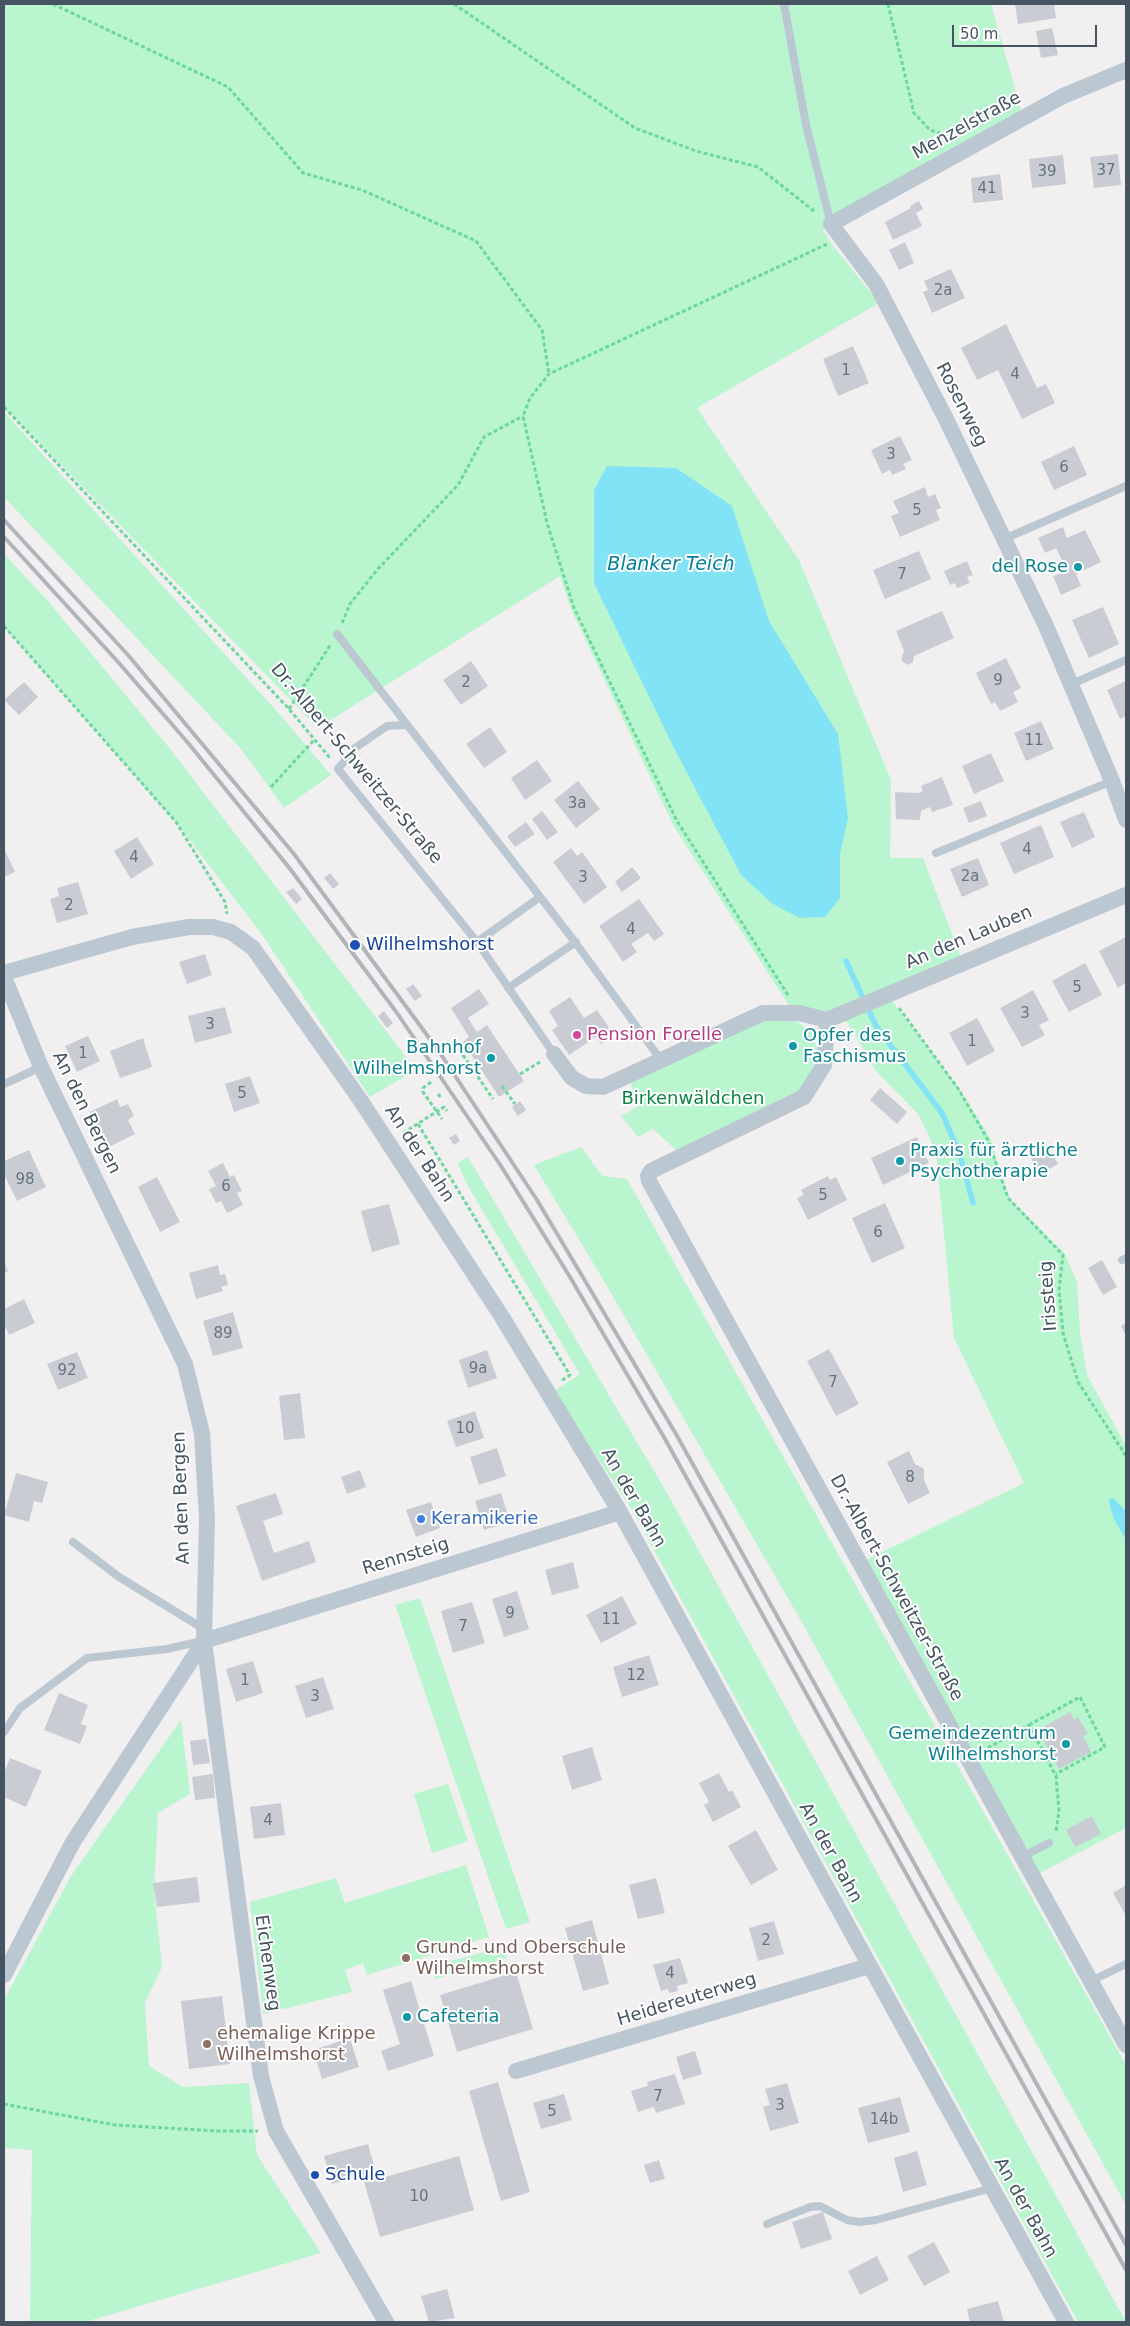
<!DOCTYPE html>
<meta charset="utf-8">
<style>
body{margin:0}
#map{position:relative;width:1130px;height:2326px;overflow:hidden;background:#f2eff0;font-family:"DejaVu Sans",sans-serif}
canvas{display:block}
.frame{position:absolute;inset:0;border:5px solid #455460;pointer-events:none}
.scale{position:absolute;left:952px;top:25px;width:145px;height:22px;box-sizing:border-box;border:2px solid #455460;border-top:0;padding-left:6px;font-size:15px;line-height:18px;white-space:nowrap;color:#455460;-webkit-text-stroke:4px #fff;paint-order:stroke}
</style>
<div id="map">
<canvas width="1130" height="2326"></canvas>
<div class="frame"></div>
<div class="scale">50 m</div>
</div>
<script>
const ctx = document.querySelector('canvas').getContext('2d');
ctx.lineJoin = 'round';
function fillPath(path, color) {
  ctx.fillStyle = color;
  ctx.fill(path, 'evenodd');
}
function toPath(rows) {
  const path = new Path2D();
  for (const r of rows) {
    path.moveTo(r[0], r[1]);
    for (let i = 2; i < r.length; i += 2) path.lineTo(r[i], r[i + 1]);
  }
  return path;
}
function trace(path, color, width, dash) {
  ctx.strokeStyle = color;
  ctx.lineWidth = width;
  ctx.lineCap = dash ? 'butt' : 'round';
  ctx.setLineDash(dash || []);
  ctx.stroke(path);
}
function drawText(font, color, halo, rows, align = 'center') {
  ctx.font = font + ' "DejaVu Sans",sans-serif';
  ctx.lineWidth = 4;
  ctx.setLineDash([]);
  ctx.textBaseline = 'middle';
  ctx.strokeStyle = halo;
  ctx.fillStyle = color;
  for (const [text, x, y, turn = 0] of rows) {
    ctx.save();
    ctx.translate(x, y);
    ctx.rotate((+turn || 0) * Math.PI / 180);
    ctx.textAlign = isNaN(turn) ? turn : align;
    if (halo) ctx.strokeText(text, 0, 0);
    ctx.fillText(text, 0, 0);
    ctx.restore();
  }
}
const green = toPath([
 [4,4,991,4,1024,120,823,230,831,243,879,303,697,408,799,560,891,780,890,858,923,858,962,960,883,989,960,1090,989,1136,1009,1198,1065,1254,1077,1282,1080,1331,1087,1375,1126,1446,1126,1828,1038,1874,864,1561,1024,1483,954,1338,936,1152,919,1115,875,1070,848,1023,790,1007,673,825,571,609,560,576,318,728,4,406],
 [4,412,283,718,331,775,284,808,241,749,4,497],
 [4,554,48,601,171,750,416,1070,370,1097,263,936,176,822,4,626],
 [793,1018,812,1033,818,1052,804,1097,683,1156,653,1129,638,1137,621,1116,637,1107,629,1076,762,1019],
 [581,1147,602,1176,627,1179,1126,2065,1126,2205,800,1619,604,1281,534,1165],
 [468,1157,667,1493,1126,2322,1078,2322,631,1508,553,1392,580,1374,466,1183,458,1163],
 [420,1598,530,1922,506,1929,395,1605],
 [181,1720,190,1794,158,1813,154,1890,162,1967,145,2003,149,2066,183,2087,249,2083,257,2155,321,2253,85,2322,30,2322,32,2150,4,2148,4,2000,71,1876],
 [448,1784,468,1841,432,1853,414,1794],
 [466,1865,489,1937,367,1975,363,1963,345,1970,352,1992,263,2014,250,1902,336,1878,345,1903],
 [504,1947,507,1958,435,1979,432,1966]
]);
const water = toPath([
 [607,466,676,468,732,506,769,621,838,734,848,818,840,854,840,898,825,917,800,918,773,904,741,875,674,748,594,583,594,490],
 [1113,1498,1126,1511,1126,1540,1114,1519,1110,1506,1109,1499]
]);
const stream = toPath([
 [846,961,876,1026,942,1113,959,1152,973,1203]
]);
const building = toPath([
 [1015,4,1054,4,1056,18,1018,24],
 [1052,28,1058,55,1041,58,1036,31],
 [1118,154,1121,185,1094,188,1090,157],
 [1063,155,1066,184,1032,188,1029,159],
 [1000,174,1003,200,973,203,971,178],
 [919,201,923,209,916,213,922,226,893,240,885,222,911,208,910,206],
 [905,242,914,263,899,270,889,250],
 [951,269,965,298,932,313,923,292,928,290,924,281],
 [1006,324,1037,388,1046,384,1055,403,1022,419,998,370,977,380,961,348],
 [853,346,869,383,838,396,823,359],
 [900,436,912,460,903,464,906,469,892,475,890,470,882,474,871,450],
 [1074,446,1087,475,1054,490,1041,462],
 [925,487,928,497,935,494,941,508,936,510,940,520,900,537,891,516,899,513,893,501],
 [1063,527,1067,538,1085,530,1101,562,1076,574,1081,586,1061,595,1053,576,1067,571,1056,548,1045,553,1038,538],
 [919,551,931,579,885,599,873,570],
 [967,561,973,575,967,577,970,583,957,588,955,583,950,585,944,571],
 [1103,607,1119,644,1089,658,1072,620],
 [942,611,954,638,914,656,913,662,907,665,901,660,904,651,896,631],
 [1006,658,1021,688,1013,692,1018,702,1000,711,995,702,991,704,976,673],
 [471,661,488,686,461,705,443,680],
 [1126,681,1126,716,1120,719,1107,690],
 [24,682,38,697,19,715,4,700],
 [1041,721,1054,749,1026,761,1014,733],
 [490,727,507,752,484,768,466,744],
 [991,753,1004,781,974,794,962,766],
 [537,760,552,781,525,800,511,778],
 [942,777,953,805,932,812,930,807,921,811,920,820,896,819,895,792,918,793,923,791,921,786],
 [578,781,600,809,576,828,554,800],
 [981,801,987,816,969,823,963,808],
 [542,811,558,832,547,840,532,819],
 [1084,812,1095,837,1072,848,1060,822],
 [526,822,535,834,515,847,507,836],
 [1041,825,1054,857,1014,874,1000,843],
 [137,837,154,864,131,879,114,851],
 [4,848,15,872,4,877],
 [571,848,577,856,582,852,607,887,584,904,553,862],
 [978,858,989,885,962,897,950,869],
 [632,867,641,878,622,892,615,882],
 [330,873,339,884,333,889,324,878],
 [78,882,88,914,57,923,50,899,59,896,57,888],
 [293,888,302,899,296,904,286,892],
 [639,899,664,934,654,941,648,933,631,944,637,952,623,962,599,926],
 [1126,937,1126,983,1118,988,1099,951],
 [205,954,212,975,187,984,179,962],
 [1085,963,1102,995,1069,1012,1052,981],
 [413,984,422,996,415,1001,406,989],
 [479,989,489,1004,468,1018,477,1032,487,1025,524,1081,499,1097,463,1042,469,1037,451,1008],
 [1033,990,1049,1020,1039,1025,1045,1035,1022,1047,1000,1008],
 [570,997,584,1018,597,1010,614,1035,601,1044,596,1037,569,1055,552,1030,558,1026,549,1011],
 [225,1007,232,1033,195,1043,188,1016],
 [384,1011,393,1023,387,1028,378,1016],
 [977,1018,995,1051,967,1066,949,1033],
 [88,1036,100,1061,77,1072,65,1046],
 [143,1038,152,1067,120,1078,110,1051],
 [250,1076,260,1103,234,1112,225,1084],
 [880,1088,907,1112,897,1124,870,1100],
 [117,1099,120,1107,128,1104,134,1116,128,1120,135,1134,107,1148,90,1112],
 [520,1101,526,1110,518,1116,512,1107],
 [456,1134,460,1141,454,1145,449,1138],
 [917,1137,929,1163,883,1185,871,1158],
 [1047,1145,1058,1164,1040,1174,1029,1155],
 [29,1150,46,1187,17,1201,4,1174,4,1161],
 [223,1163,230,1177,234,1175,242,1191,237,1193,243,1205,227,1213,221,1201,216,1203,209,1189,216,1186,208,1171],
 [828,1176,830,1180,836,1177,847,1200,808,1220,797,1198,804,1195,801,1190],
 [157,1177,180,1222,160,1232,138,1187],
 [885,1203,905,1248,872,1263,852,1218],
 [389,1204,400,1244,372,1252,361,1211],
 [1102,1260,1117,1287,1103,1295,1088,1268],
 [4,1262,8,1271,4,1273],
 [218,1265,220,1275,225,1274,228,1285,221,1287,223,1291,196,1299,189,1273],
 [24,1299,35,1323,9,1335,4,1324,4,1309],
 [233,1312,243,1348,213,1356,203,1321],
 [1126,1323,1126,1336,1121,1326],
 [829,1349,859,1404,836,1416,807,1361],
 [487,1350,497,1378,468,1388,459,1360],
 [77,1352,88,1378,58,1390,47,1364],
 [300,1393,305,1438,284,1440,279,1396],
 [475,1411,484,1438,456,1447,447,1421],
 [497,1448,506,1476,479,1485,470,1457],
 [909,1451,915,1464,924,1469,924,1480,930,1493,908,1504,887,1462],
 [360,1470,366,1487,347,1494,341,1477],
 [16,1473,48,1482,42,1503,34,1501,29,1522,4,1515],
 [276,1493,283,1514,263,1521,274,1553,309,1541,316,1562,262,1581,236,1506],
 [501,1493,510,1522,484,1530,475,1501],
 [431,1502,440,1528,416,1537,406,1510],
 [573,1562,579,1588,552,1595,545,1570],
 [517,1591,529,1629,504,1637,492,1599],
 [622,1596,637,1624,601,1643,586,1615],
 [472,1602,485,1643,453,1653,441,1611],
 [649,1655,659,1685,622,1697,613,1667],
 [253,1661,263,1693,236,1702,226,1669],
 [323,1677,334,1709,306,1718,295,1686],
 [59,1693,88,1705,81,1724,87,1726,80,1744,44,1730],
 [1070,1712,1074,1720,1078,1717,1088,1734,1083,1736,1091,1752,1059,1769,1038,1730],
 [206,1739,210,1763,193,1765,190,1741],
 [592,1747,602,1780,572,1790,562,1756],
 [10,1758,42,1771,26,1807,4,1797,4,1773],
 [719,1773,729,1792,732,1790,741,1807,713,1822,704,1805,709,1802,699,1783],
 [213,1774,215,1798,195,1800,192,1777],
 [281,1803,285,1835,254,1839,250,1807],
 [1092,1816,1101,1834,1075,1847,1066,1830],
 [756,1830,778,1870,751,1885,728,1846],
 [197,1877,200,1902,157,1907,153,1883],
 [656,1878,665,1913,638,1919,629,1885],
 [1126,1885,1126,1916,1113,1893],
 [592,1920,609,1984,583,1991,565,1928],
 [774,1921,784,1954,758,1961,749,1928],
 [680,1958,688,1983,677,1986,678,1991,669,1993,668,1989,661,1991,653,1965],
 [516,1972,533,2029,457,2052,440,1995],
 [411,1981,434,2056,388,2071,381,2051,400,2044,383,1990],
 [222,1996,230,2064,189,2069,181,2001],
 [350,2038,359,2067,322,2079,313,2050],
 [695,2051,702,2074,683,2080,676,2057],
 [675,2074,685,2104,656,2113,654,2107,638,2112,631,2091,648,2086,647,2082],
 [498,2082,530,2192,501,2201,469,2091],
 [787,2083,799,2123,770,2131,763,2107,770,2105,765,2089],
 [564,2094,572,2120,541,2129,533,2103],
 [900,2097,910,2132,868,2143,858,2108],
 [368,2144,378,2179,459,2156,474,2210,380,2237,362,2175,332,2184,324,2156],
 [917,2151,927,2185,903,2192,894,2158],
 [659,2160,665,2179,650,2183,644,2165],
 [823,2212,832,2239,801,2249,792,2222],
 [934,2242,950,2272,924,2286,907,2256],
 [877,2256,889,2280,860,2295,848,2271],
 [447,2289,455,2318,429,2322,421,2296],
 [998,2301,1004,2322,970,2322,967,2309]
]);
const path = toPath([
 [53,4,228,87,303,173,362,190,476,241,542,330,549,374],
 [454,4,635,128,696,151,758,167,814,211],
 [888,4,914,113,930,130,949,136,951,139],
 [4,407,289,709,330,758],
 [342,623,350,604,377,570,458,485,484,437,523,416],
 [4,626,176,822,225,902,227,914],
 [289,709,331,644],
 [271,787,314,740],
 [788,995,677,821,574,608,547,523,523,416,530,398,549,374,827,244],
 [899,1008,959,1090,988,1140,1008,1198,1063,1255,1059,1290,1063,1333,1078,1382,1126,1456],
 [463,1055,493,1099],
 [520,1074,540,1062],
 [431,1082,423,1088,423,1092,442,1119],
 [502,1086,515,1104],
 [438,1094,441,1098],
 [418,1124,570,1375,561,1381],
 [403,1133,444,1107,447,1111],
 [1029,1725,1080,1697,1105,1747,1056,1774],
 [982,1751,1029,1725,1056,1776,1059,1811,1056,1832],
 [4,2104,115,2125,217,2131,258,2131]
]);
const lane = toPath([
 [784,4,806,125,831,224],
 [1004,539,1126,486],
 [337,634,575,942,661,1060],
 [1072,684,1126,660],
 [406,725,387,726,355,748,338,769,477,942,554,1054],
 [936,853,1112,781],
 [477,942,540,897],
 [508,988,576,942],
 [4,1084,41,1067],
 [1122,1260,1126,1258],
 [73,1542,119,1577,204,1629],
 [4,1732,20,1708,87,1658,167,1649,202,1641],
 [1022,1857,1049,1843],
 [1091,1981,1126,1964],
 [767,2224,810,2207,820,2206,847,2220,860,2222,876,2220,992,2188]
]);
const street = toPath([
 [1126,70,1063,96,831,224,876,284,945,417,1046,626,1112,781,1126,820],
 [4,973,132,937,189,927,213,927,231,932,253,948,361,1101,502,1317,620,1512,1066,2322],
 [4,977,41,1067,185,1364,202,1433,207,1519,204,1641,261,2076,276,2131,386,2322],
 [827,1020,824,1065,804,1097,651,1171,648,1176,649,1181,1126,2045],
 [827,1020,1126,895],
 [554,1054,572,1078,586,1086,603,1087,763,1013,799,1013,827,1020],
 [204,1641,620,1512],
 [4,1975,73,1842,204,1641],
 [516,2071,869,1966]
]);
const rail = toPath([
 [4,520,128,655,294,854,438,1050,537,1200,676,1434,1126,2245],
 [4,537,119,663,189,744,291,870,397,1013,501,1166,570,1277,665,1439,1126,2270]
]);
const markers = [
 [1078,567,5,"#0f9aa8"],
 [355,945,6,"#1a4fb4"],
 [577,1035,5,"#d1479c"],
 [793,1046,5,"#0f9aa8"],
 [491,1058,5,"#0f9aa8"],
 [900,1161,5,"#0f9aa8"],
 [421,1519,5,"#3f7fe0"],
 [1066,1744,5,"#0f9aa8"],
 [406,1958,5,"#8d6e63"],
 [407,2017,5,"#0f9aa8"],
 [207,2044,5,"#8d6e63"],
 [315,2175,5,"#1a4fb4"]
];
const numberNames = [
 ["37",1106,171],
 ["39",1047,172],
 ["41",987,189],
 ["2a",943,291],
 ["1",846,371],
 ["4",1015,375],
 ["3",891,455],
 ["6",1064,468],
 ["5",917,511],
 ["7",902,575],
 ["9",998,681],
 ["2",466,683],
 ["11",1034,741],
 ["3a",577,804],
 ["4",1027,850],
 ["4",134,858],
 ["2a",970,877],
 ["3",583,878],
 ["2",69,906],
 ["4",631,930],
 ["5",1077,988],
 ["3",1025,1014],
 ["3",210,1025],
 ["1",972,1042],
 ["1",83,1054],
 ["5",242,1094],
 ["98",25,1180],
 ["6",226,1187],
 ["5",823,1196],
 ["6",878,1233],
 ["89",223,1334],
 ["9a",478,1369],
 ["92",67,1371],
 ["7",833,1383],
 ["10",465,1429],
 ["8",910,1478],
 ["9",510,1614],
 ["11",611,1620],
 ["7",463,1627],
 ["12",636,1676],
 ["1",245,1681],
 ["3",315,1697],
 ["4",268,1821],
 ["2",766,1941],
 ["4",670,1974],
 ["7",658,2097],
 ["3",780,2106],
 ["5",552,2112],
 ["14b",884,2120],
 ["10",419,2197]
];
const streetNames = [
 ["Menzelstraße",967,126,-29],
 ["Rosenweg",961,405,63],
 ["Dr.-Albert-Schweitzer-Straße",356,764,50],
 ["An den Lauben",969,938,-23],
 ["An den Bergen",86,1113,64],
 ["An der Bahn",419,1154,57],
 ["Irissteig",1049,1296,-94],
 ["An den Bergen",182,1498,-92],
 ["An der Bahn",633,1498,60],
 ["Rennsteig",406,1557,-17],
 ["Dr.-Albert-Schweitzer-Straße",896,1588,61],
 ["An der Bahn",830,1853,61],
 ["Eichenweg",267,1963,82],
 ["Heidereuterweg",687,2000,-17],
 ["An der Bahn",1025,2208,61]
];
const cultureNames = [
 ["del Rose",1068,567],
 ["Opfer des",803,1036,"left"],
 ["Faschismus",803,1057,"left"],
 ["Bahnhof",481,1048],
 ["Wilhelmshorst",481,1069],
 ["Praxis für ärztliche",910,1151,"left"],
 ["Psychotherapie",910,1172,"left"],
 ["Gemeindezentrum",1056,1734],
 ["Wilhelmshorst",1056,1755],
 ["Cafeteria",417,2017,"left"]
];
const transitNames = [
 ["Wilhelmshorst",366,945],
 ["Schule",325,2175]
];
const hotelNames = [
 ["Pension Forelle",587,1035]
];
const parkNames = [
 ["Birkenwäldchen",693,1099]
];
const shopNames = [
 ["Keramikerie",431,1519]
];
const educationNames = [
 ["Grund- und Oberschule",416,1948],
 ["Wilhelmshorst",416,1969],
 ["ehemalige Krippe",217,2034],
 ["Wilhelmshorst",217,2055]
];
const waterNames = [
 ["Blanker Teich",671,565]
];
fillPath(green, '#b9f5ce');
fillPath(water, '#82e3f6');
trace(stream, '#82e3f6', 5.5);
fillPath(building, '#c9cdd3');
trace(path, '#6dd79e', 3, [4, 2.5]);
trace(lane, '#bcc8d1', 8);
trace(street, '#bcc8d1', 16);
trace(rail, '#b1b5bb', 4);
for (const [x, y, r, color] of markers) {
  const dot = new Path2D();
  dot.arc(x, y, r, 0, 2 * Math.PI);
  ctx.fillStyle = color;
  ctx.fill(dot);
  trace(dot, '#fff', 2);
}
drawText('15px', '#66727d', null, numberNames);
drawText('18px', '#455460', '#fff', streetNames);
drawText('18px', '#0d838f', '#fff', cultureNames, 'right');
drawText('18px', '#164399', '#fff', transitNames, 'left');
drawText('18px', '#b23c85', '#fff', hotelNames, 'left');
drawText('18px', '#0c8543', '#fff', parkNames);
drawText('18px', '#366cbe', '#fff', shopNames, 'left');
drawText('18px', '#785e54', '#fff', educationNames, 'left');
drawText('italic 19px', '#037f97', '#fff', waterNames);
</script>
